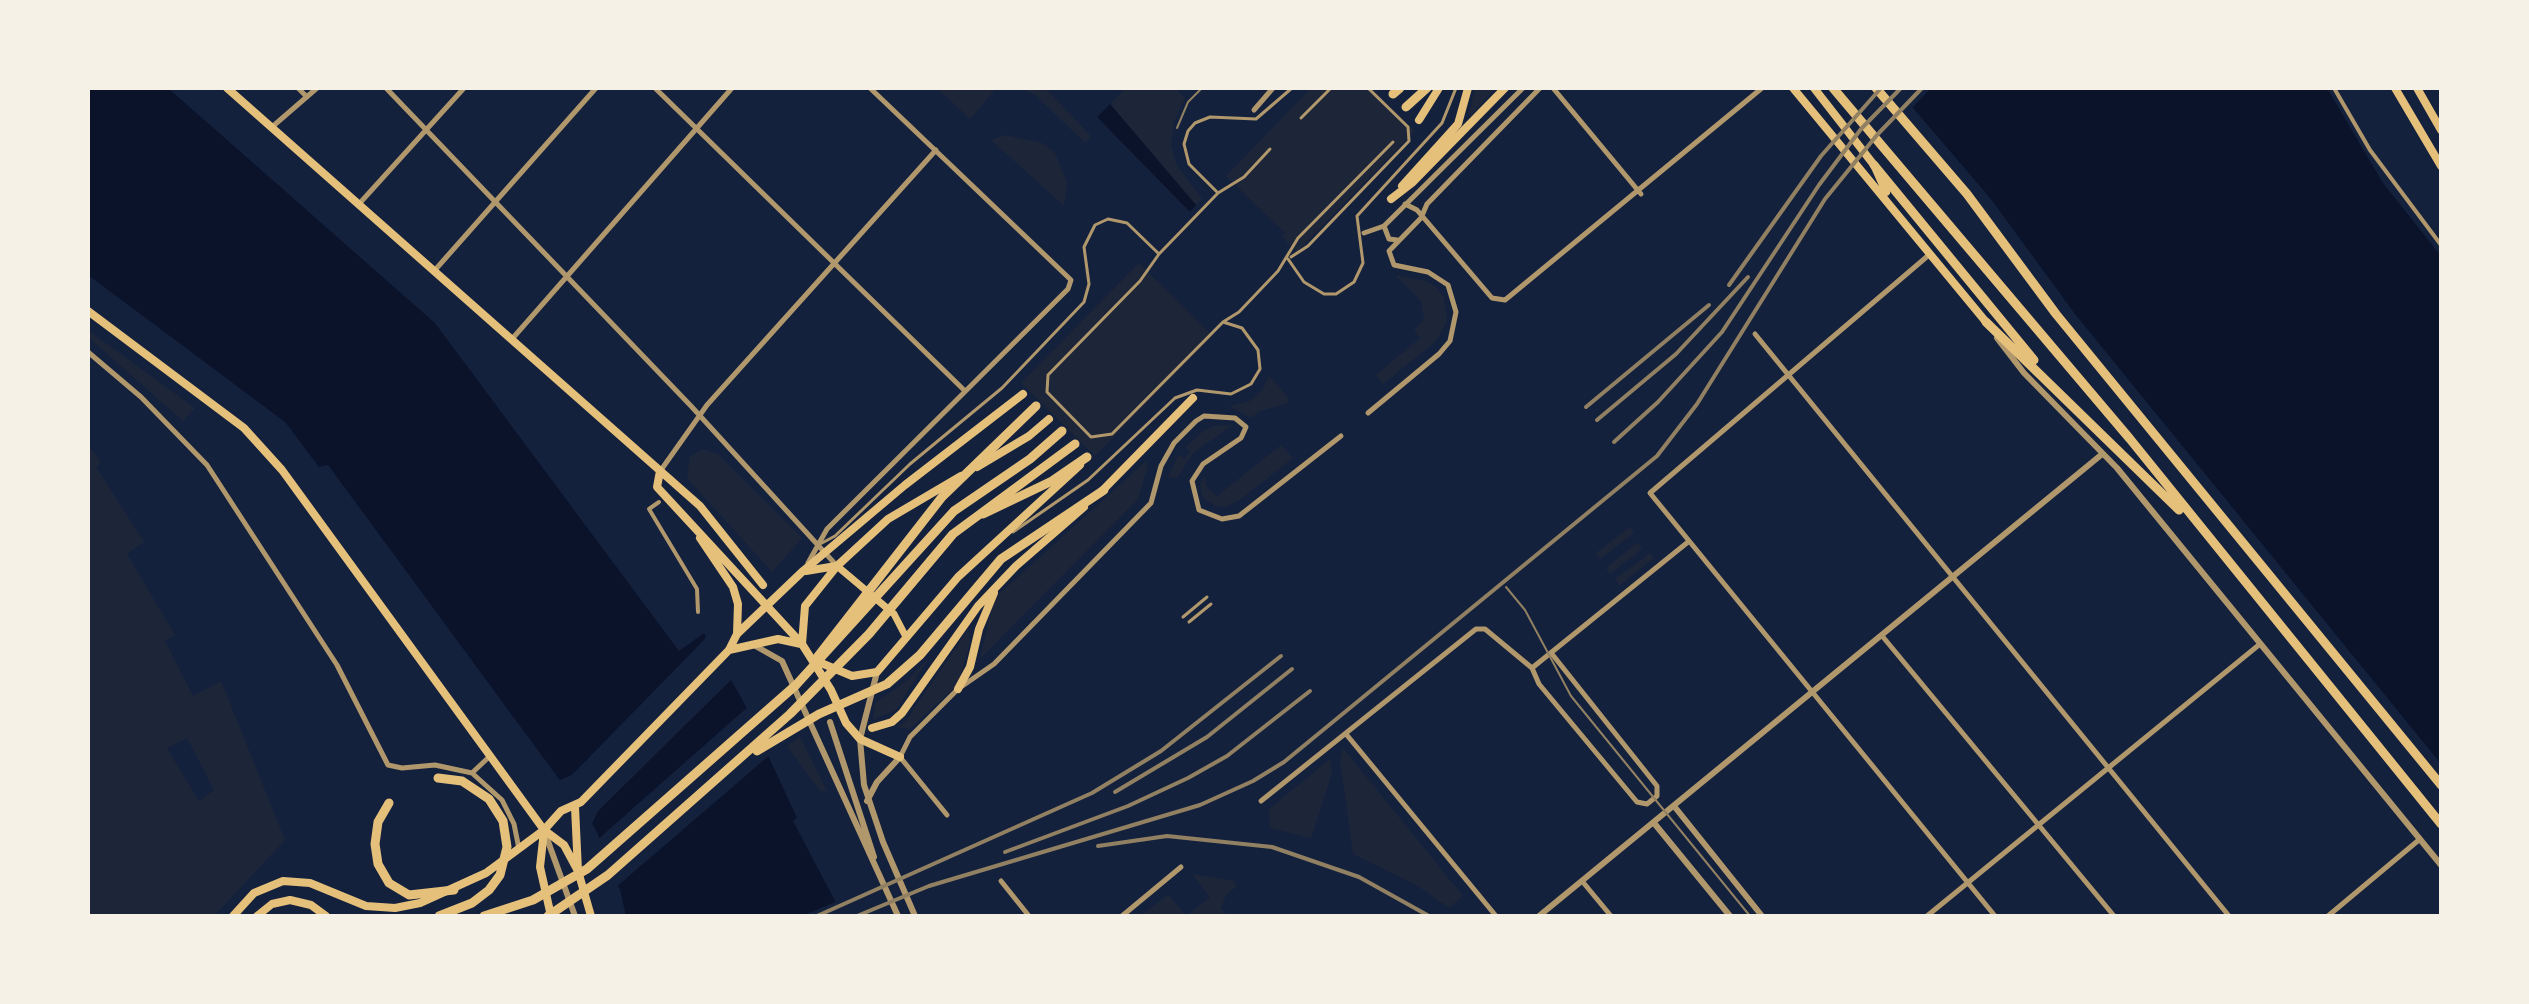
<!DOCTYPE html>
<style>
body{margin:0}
#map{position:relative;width:2529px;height:1004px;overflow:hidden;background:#14213d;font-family:"Fira Sans Condensed",sans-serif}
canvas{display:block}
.frame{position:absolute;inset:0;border:90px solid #f6f1e7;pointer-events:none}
</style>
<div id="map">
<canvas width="2529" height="1004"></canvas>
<div class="frame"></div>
</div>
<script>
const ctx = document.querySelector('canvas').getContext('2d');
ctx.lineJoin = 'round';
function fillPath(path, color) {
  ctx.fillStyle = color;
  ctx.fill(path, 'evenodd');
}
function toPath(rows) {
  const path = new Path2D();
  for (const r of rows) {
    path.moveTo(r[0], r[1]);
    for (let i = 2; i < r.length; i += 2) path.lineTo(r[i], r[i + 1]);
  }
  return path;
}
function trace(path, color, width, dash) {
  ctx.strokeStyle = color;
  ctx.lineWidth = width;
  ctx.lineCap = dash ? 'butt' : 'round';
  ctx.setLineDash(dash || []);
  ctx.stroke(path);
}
const green = toPath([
 [937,88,992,88,994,91,970,119],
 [1020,88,1045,88,1091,136,1085,143,1034,94],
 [1126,88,1175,88,1185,98,1174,122,1171,144,1176,164,1202,199,1196,205,1110,104],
 [1311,88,1372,88,1415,131,1297,252,1282,237,1285,233,1226,176],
 [1475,88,1495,88,1470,117,1469,115],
 [1005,135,1042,143,1055,153,1067,182,1064,206,991,140],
 [1139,263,1213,336,1095,456,1021,383],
 [1395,275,1426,281,1436,287,1444,297,1447,322,1435,342,1383,384,1376,375,1420,338,1414,330,1424,319,1421,301],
 [88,330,195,408,183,421,88,337],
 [1269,376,1288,397,1288,403,1260,411,1251,418,1229,406,1250,401,1263,389],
 [1233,425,1193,453,1177,478,1168,477,1179,454,1184,459,1190,451,1185,448,1203,431,1214,426],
 [88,445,101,462,96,467,144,542,127,554,175,635,165,641,193,696,221,681,285,840,214,916,88,916],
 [187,738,214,790,199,801,167,748],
 [1281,445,1293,458,1241,499,1226,507,1215,506,1203,498,1200,484,1205,475,1207,487,1217,496],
 [702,449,718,454,802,538,772,572,687,478,690,457],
 [1146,461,1148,466,1138,499,980,659,992,607,998,595],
 [1630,527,1634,533,1600,559,1596,553],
 [1638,542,1642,549,1610,574,1606,568],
 [1650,553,1654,558,1620,585,1615,579],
 [968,630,970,643,958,684,910,729,896,727,905,722],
 [930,656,896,710,873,720,875,703,909,679],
 [800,737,827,791,820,791,787,746],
 [1343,748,1463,896,1449,908,1416,885,1353,854,1340,760],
 [1330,759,1332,773,1311,838,1270,828,1269,809],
 [1192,874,1234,881,1236,887,1226,895,1221,908,1227,916,1141,916,1168,894,1186,916,1210,897]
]);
const water = toPath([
 [88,88,168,88,435,323,679,651,704,633,743,701,797,818,793,821,843,916,626,916,620,890,595,828,328,465,319,467,285,422,88,275],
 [1896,88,2327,88,2383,183,2441,256,2441,764,2075,314,1990,198],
 [1110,104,1196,205,1190,212,1097,117]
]);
const pier = toPath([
 [1892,88,1931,88,1910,110],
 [708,632,734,677,598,811,590,828,558,781,572,775,704,640],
 [750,705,772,753,615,888,596,841],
 [840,900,847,916,802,916]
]);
const service = toPath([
 [1301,118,1331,88],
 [1270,149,1244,177,1218,193,1159,254,1140,281,1048,375,1047,392,1091,437,1112,434,1223,322,1239,312,1278,271,1298,238,1393,142],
 [1218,193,1189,164,1184,144,1188,131,1195,123,1210,117,1256,119,1292,88],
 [1291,257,1308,246,1409,141,1408,127,1368,88],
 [1288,259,1304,282,1324,294,1336,294,1354,282,1363,263,1357,216,1442,123,1456,88],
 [1013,532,1088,480,1175,398,1197,390,1231,394,1251,384,1260,369,1258,350,1242,328,1223,322],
 [820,544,835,536,910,464,1002,388,1084,302,1089,284,1084,247,1095,225,1108,219,1127,223,1159,254],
 [1183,617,1207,597],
 [1189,622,1211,604]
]);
const pedestrian = toPath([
 [2334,88,2370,150,2441,245],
 [659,502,649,509,697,589,698,612]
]);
const minor = toPath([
 [298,88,307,97],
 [386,88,691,406,837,566],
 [655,88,965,391],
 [1553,88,1641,194],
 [1254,110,1273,88],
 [272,127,317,88],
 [359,204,464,88],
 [1405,204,1417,210,1492,298,1505,300,1762,88],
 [1384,226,1389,239,1397,240],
 [1364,233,1384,226,1523,88],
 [1930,254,1650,493,1995,916],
 [435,270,596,88],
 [1755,334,2229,916],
 [512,339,732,88],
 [88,352,141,397,207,465,337,665,388,765,402,768,435,765,472,773,502,800,514,824,519,849],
 [1368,413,1439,354,1450,341,1456,312,1448,285,1428,272,1394,265,1389,251,1421,218,1427,204,1540,88],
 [661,470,707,405,936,150],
 [808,563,827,529,1068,289,1071,280,870,88],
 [1883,637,2114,916],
 [1532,668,1688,542],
 [1346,734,1496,916],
 [472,773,490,756],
 [1261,801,1476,629,1485,629,1532,668,1539,684,1637,802,1647,804,1657,796,1657,786,1552,654],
 [947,815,900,757,910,737,958,689,994,664,1151,503,1161,466,1174,443,1196,421,1204,416,1235,418,1246,427,1241,438,1203,464,1192,481,1199,510,1222,519,1239,516,1341,436],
 [1001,881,1029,916],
 [1582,881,1611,916],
 [1122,916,1181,867],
 [1927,916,2260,644],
 [2328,916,2420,839]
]);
const tertiary = toPath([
 [1997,338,2024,373,2117,468,2441,865],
 [752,644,782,661,898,916],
 [877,672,860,739,864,785,883,842,915,916],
 [830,722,874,857],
 [867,801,877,782,900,757],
 [1674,806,1762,916],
 [1654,823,1730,916],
 [545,833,575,916],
 [1539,916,2101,455]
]);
const secondary = toPath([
 [837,566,894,614,906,637]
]);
const primary = toPath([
 [227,88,700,506,763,585],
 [1793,88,1986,322],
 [1814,88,1874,165,1886,192],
 [2395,88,2441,166],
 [2417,88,2441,130],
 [1419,120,1439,88],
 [1402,186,1458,124,1468,88],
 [1391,199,1413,182,1505,88],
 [88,311,244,428,282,470,544,830,564,845,578,871],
 [977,467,1029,436,1049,419],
 [660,471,657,487,802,644,831,690,846,723,860,739,900,757],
 [1100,493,1193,398],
 [700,538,733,587,738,604,737,634],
 [806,571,836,566],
 [802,644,805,606,837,566,888,519,961,476],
 [729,650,778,639,801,644],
 [814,660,852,676,877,672,958,577,1080,465],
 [958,689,970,667,979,629,994,593],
 [872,728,892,722,902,713,978,606,1016,566,1084,507],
 [575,807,578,871,591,916],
 [544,831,540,867,551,916],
 [233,916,254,893,283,881,310,883,366,906,395,908,420,903,486,873,544,830,561,811,581,802,729,650,737,634,803,571,905,485,1023,394],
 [257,916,272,904,290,900,311,905,326,916]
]);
const trunk = toPath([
 [1833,88,2130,439,2441,824],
 [1876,88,1967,194,2056,314,2441,785],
 [1393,94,1400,88],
 [1406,107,1427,88],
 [1874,165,2034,360],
 [1986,322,2179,510],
 [983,514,1052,481,1087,457],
 [815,660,942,497,1036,406],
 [757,751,819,714,887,684,920,655,1001,559,1104,490],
 [438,778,462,781,489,799,503,821,507,847,500,875,489,890,472,903,439,916],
 [389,803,378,822,375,844,378,864,389,883,409,895,454,890],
 [484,916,533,900,587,869,796,685,954,511,1030,459,1062,431],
 [548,916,608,875,790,714,869,634,953,534,1075,444]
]);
const tram = toPath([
 [1177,128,1188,102,1202,88],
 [1506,587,1525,610,1571,696,1750,916]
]);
const rail = toPath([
 [1729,285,1821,156,1881,88],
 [1586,407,1709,305],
 [1597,420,1676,354,1748,277],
 [1614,442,1658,402,1722,332,1819,185,1861,129,1901,88],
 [1115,792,1207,737,1292,669],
 [1098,846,1167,836,1272,847,1359,877,1429,916],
 [1005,852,1128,806,1188,778,1227,756,1310,691],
 [817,916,1092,793,1161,751,1281,656],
 [857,916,929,886,1200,805,1253,781,1284,762,1657,456,1697,404,1825,199,1877,135,1922,88]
]);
fillPath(green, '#1d2539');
fillPath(water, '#0b132b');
fillPath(pier, '#14213d');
trace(service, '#b1986c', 3);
trace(pedestrian, '#b1986c', 4);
trace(minor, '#b1986c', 5);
trace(tertiary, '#b1986c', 6);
trace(secondary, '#e5c07b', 7);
trace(primary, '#e5c07b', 8);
trace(trunk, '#e5c07b', 9);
trace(tram, '#918062', 2);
trace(rail, '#918062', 4);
</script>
